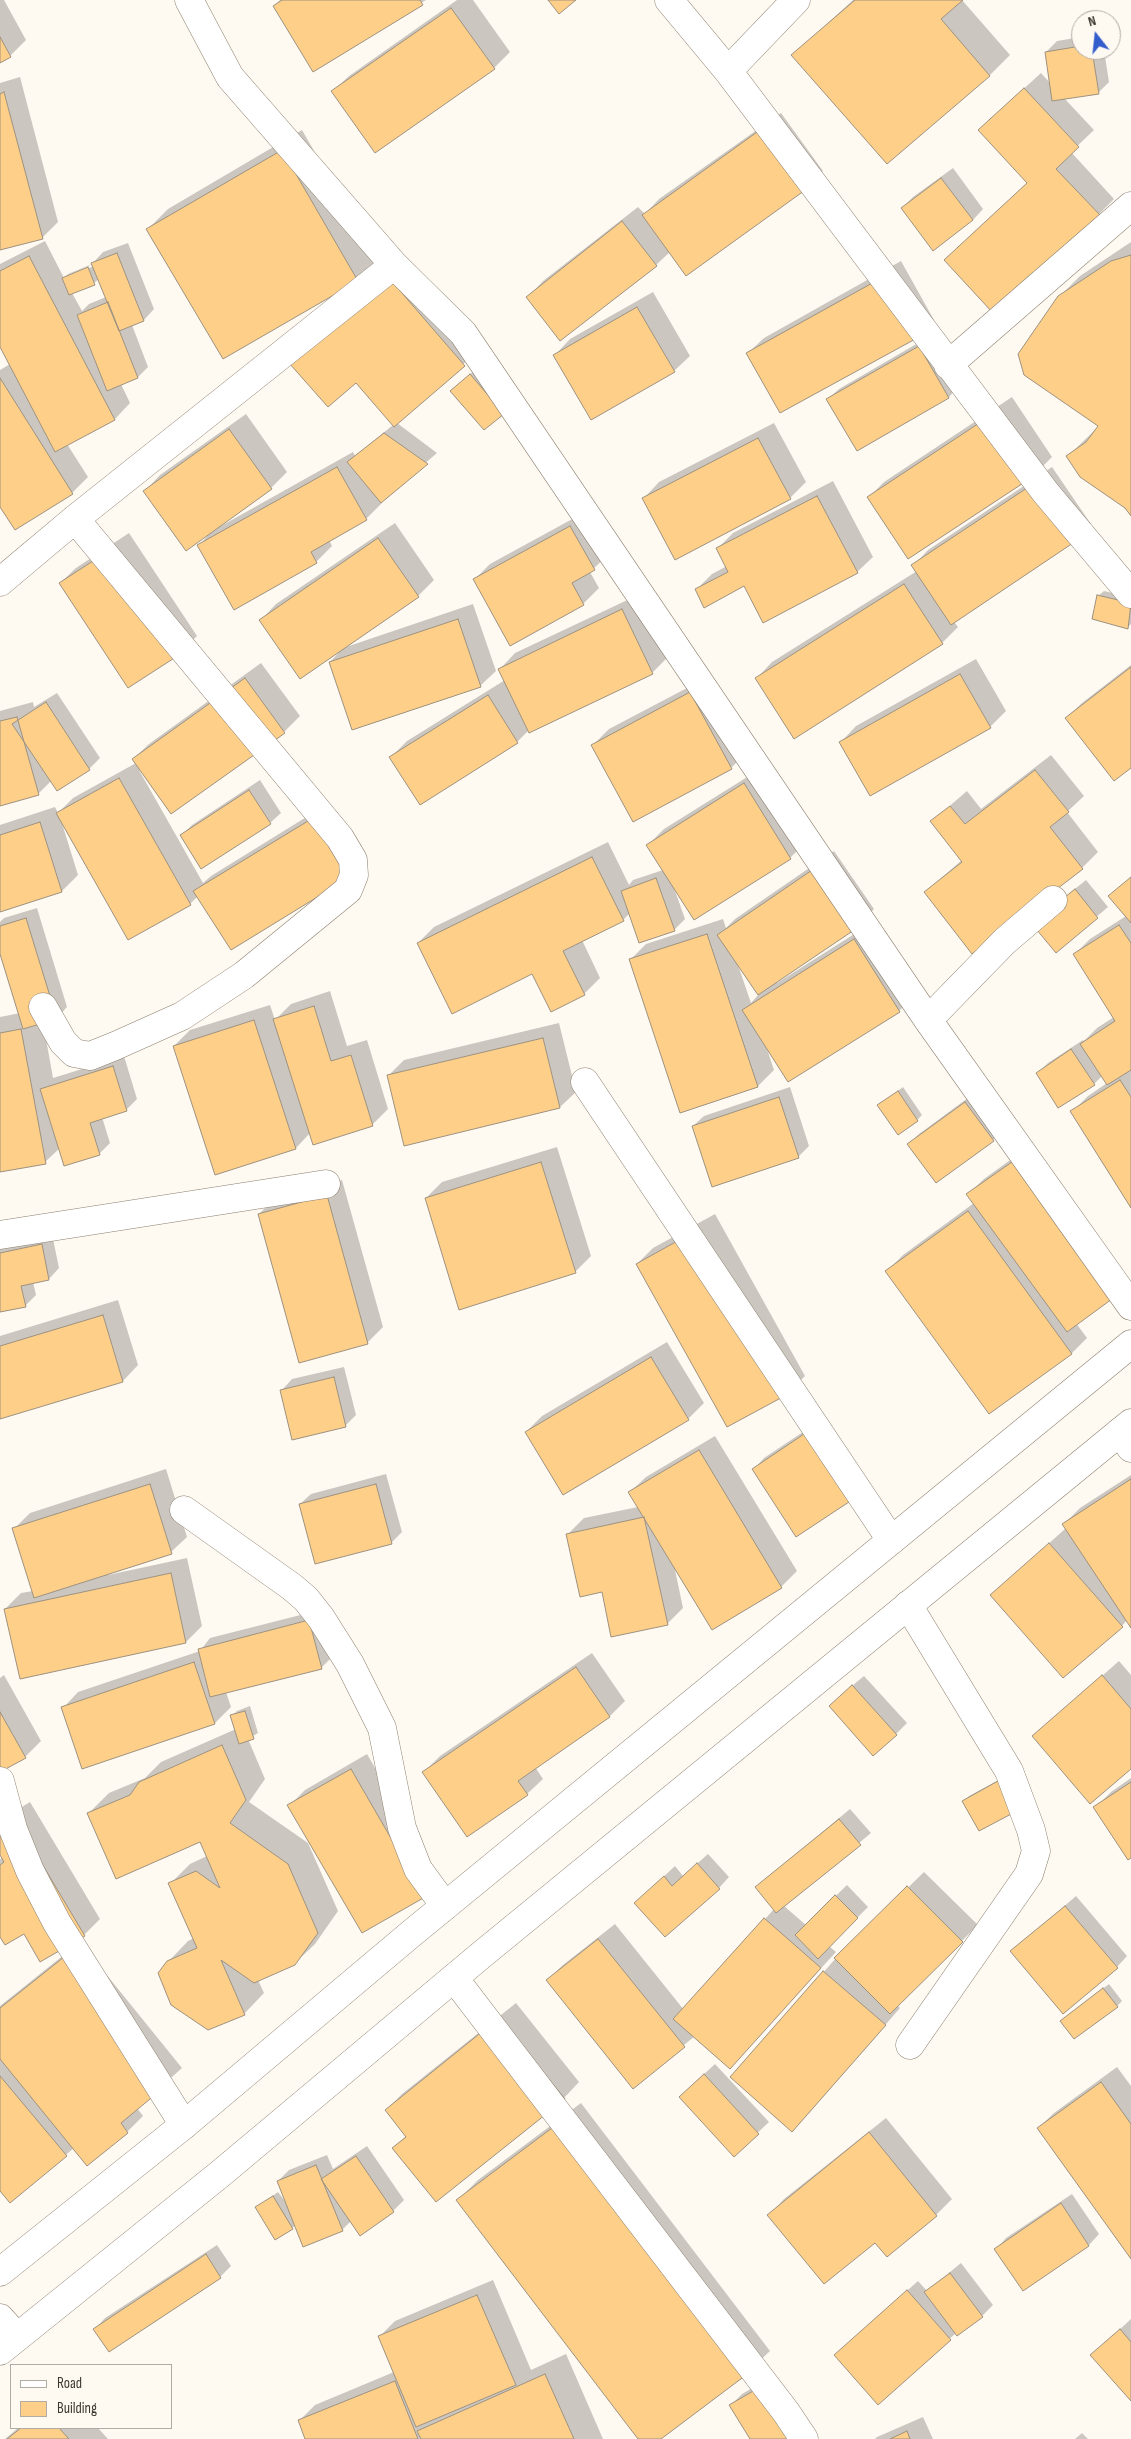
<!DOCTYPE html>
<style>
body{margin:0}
#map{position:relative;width:1131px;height:2439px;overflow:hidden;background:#fef9f1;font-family:"Sofia Sans Condensed",sans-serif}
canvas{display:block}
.legend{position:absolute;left:10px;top:2364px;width:162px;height:65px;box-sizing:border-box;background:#fef9f1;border:1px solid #b0aba3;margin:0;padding:6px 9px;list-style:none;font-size:15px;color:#3c372f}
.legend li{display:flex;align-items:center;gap:10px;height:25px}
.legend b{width:25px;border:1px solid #b0aba3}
.north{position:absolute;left:1071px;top:10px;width:50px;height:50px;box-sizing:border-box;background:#fef9f1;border:1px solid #b0aba3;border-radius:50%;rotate:344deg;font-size:14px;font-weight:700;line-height:20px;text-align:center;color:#3c372f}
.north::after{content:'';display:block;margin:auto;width:18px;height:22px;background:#335dcd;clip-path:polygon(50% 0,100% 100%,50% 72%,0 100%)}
</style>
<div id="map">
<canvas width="1131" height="2439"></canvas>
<ul class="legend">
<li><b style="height:6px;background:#fff"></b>Road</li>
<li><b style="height:14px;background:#fecf88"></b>Building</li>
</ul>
<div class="north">N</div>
</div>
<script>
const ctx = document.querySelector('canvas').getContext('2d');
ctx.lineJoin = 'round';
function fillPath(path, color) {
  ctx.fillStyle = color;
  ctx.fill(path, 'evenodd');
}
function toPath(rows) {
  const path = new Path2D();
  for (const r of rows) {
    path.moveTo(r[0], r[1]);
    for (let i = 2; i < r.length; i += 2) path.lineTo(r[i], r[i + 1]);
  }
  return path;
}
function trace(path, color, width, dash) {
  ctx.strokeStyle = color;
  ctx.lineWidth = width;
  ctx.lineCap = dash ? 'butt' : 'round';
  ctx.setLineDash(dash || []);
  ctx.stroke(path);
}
const shadow = toPath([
 [0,0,4,0,26,40,10,56,0,62],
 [280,0,426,0,314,70,274,6],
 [457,0,473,0,510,52,494,68,333,91,349,76],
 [853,0,962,0,1010,55,990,75,887,162,793,55],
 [1081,37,1081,50,1104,50,1109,82,1098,93,1064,98,1094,130,1071,152,1114,199,1099,214,1028,183,996,114,1041,73,1051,84,1046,52,1057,41],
 [20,77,58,222,42,238,0,249,0,83],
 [781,113,823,171,807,187,670,252,656,265,560,339,528,297,543,281,638,207,645,214,659,199],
 [302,130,377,260,357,280,148,229,168,209],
 [953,168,983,209,973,220,902,208,913,197],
 [45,241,64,278,68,274,92,264,103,252,128,243,154,309,144,320,132,325,148,367,138,377,121,384,130,403,115,419,67,444,88,477,72,493,0,504,0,370,10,364,0,344,0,264],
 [93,264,94,266,68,277,68,275],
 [99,279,106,297,89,304,82,311,72,293,94,283],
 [1131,242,1131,514,1068,456,1099,426,1059,297,1080,276],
 [901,261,934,320,918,336,748,353,764,338],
 [405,263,480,349,397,423,437,453,381,501,382,503,366,519,329,540,332,546,316,562,199,546,212,530,145,491,160,475,246,414,287,472,271,488,220,525,221,526,353,452,355,456,393,425,356,381],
 [653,292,690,356,674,371,555,355,570,339],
 [930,336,959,386,949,397,858,450,828,399,839,389],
 [475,370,508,408,457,386],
 [1012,397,1052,457,1036,473,869,497,884,482],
 [774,423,806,482,790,498,644,498,659,482],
 [1052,467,1091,524,1076,540,954,622,958,627,942,643,757,678,772,662,917,571,913,566,928,550],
 [833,481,873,557,857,572,696,590,712,574,727,566,717,549,733,533],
 [587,511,610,553,590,572,599,588,583,604,474,580,490,564],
 [395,523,434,580,418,596,346,647,473,604,496,671,480,686,330,662,343,648,261,620,276,604],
 [129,533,197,636,181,652,60,583,76,568],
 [1104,591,1131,597,1131,624,1128,627,1098,596],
 [638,595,668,657,652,673,529,730,517,742,391,757,407,741,505,680,500,669,515,653],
 [976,659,1006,711,990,727,871,794,841,742,856,726],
 [261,663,300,716,284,732,139,770,203,883,211,876,329,803,365,860,198,896,190,904,61,820,78,875,62,891,0,911,0,825,55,807,58,813,73,798,136,763,133,759,149,744],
 [1131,665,1131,766,1066,718,1082,703],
 [706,678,747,752,731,768,593,745,609,729],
 [57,693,100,758,89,769,51,781,38,794,0,805,0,711,33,702,34,707],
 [1051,755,1084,796,1067,812,1098,852,1082,868,973,952,925,892,962,860,932,821,967,791,981,809],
 [760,769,806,842,790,858,674,888,685,919,674,930,630,913,623,920,582,940,600,978,584,994,532,973,418,943,434,927,608,842,629,885,633,880,663,870,648,845,664,829],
 [260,780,281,813,270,823,181,836,192,825],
 [834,851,874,909,859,925,776,981,777,983,870,924,915,995,899,1011,788,1080,766,1046,774,1070,758,1086,681,1111,630,960,646,944,723,919,726,928,735,919],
 [739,964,759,994,751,1003,738,965],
 [1131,877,1131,1206,1072,1112,1088,1096,1107,1083,1102,1076,1094,1084,1037,1074,1048,1063,1083,1040,1084,1041,1097,1028,1114,1017,1074,955,1090,939,1126,916,1110,896],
 [1086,880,1108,907,1056,951,1045,913],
 [37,908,67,1007,57,1018,43,1022,53,1078,124,1056,137,1099,126,1110,102,1117,110,1143,99,1154,60,1148,45,1162,0,1170,0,1017,20,1013,0,950,0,922,4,918],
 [330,991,347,1046,367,1040,388,1109,372,1125,310,1133,296,1148,174,1046,190,1030,270,1005,275,1020,291,1004],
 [559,1023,576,1092,560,1107,388,1076,404,1060],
 [790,1087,809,1146,798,1157,693,1126,704,1116],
 [903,1087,922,1115,917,1120,879,1105],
 [976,1092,1003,1129,993,1140,909,1144,919,1134],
 [557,1147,591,1256,575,1272,426,1198,442,1182],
 [1028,1147,1076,1323,1087,1338,1071,1354,887,1271,903,1255,974,1203,968,1194,984,1179],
 [342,1180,383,1327,367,1343,259,1214,275,1198],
 [715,1214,805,1376,789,1392,637,1264,653,1248],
 [52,1234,59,1268,49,1279,33,1282,36,1295,25,1306,0,1311,0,1245],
 [118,1300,138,1365,123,1381,0,1418,0,1336],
 [667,1342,704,1403,688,1419,526,1432,542,1416],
 [344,1367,356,1415,345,1426,282,1390,292,1379],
 [824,1418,868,1484,754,1469,764,1458],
 [715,1436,797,1571,781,1587,712,1629,674,1565,683,1608,667,1624,603,1591,568,1534,584,1518,638,1507,630,1492,646,1477],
 [166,1469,187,1537,171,1552,107,1573,108,1575,187,1558,202,1626,186,1642,5,1609,21,1593,33,1591,14,1529,30,1513],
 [386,1474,402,1532,391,1543,300,1504,311,1494],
 [1131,1475,1131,1626,1127,1620,1122,1626,992,1595,1066,1528,1064,1524,1080,1508],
 [320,1610,332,1657,321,1668,226,1692,231,1707,215,1723,82,1768,63,1708,78,1692,200,1651,210,1638],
 [592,1653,625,1701,609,1717,535,1767,543,1779,527,1794,424,1772,440,1756],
 [1119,1661,1131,1675,1131,1767,1034,1736],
 [4,1675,41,1741,25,1757,0,1770,0,1678],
 [864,1676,907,1723,896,1734,841,1695],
 [250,1706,258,1733,248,1739,265,1779,249,1802,308,1843,338,1911,315,1944,294,1964,258,1980,264,1993,244,2014,168,1962,188,1941,194,1938,170,1884,190,1864,207,1856,201,1841,89,1813,109,1793,145,1778,161,1762,236,1729,232,1716,237,1711],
 [367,1754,440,1880,289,1806,305,1790],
 [1004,1777,1019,1806,964,1801,969,1796],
 [1131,1778,1131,1856,1095,1808,1111,1792],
 [30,1802,100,1919,84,1935,24,1932,0,1934,0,1859,3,1858,0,1852,5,1817],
 [850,1809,871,1833,784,1906,806,1925,847,1885,868,1907,829,1946,836,1952,730,2067,695,2036,633,2087,547,1980,563,1965,615,1924,684,2010,774,1909,756,1887],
 [708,1854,729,1877,719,1888,647,1892,675,1866,683,1876],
 [924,1872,978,1925,897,2005,900,2008,808,2114,731,2077,836,1958],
 [1076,1896,1127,1956,1117,1967,1012,1951],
 [80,1942,182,2068,137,2108,143,2116,127,2132,74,2148,11,2201,0,2189,0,2006],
 [1109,1984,1122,2001,1117,2006,1067,2016],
 [516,2003,579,2082,564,2098,393,2148,407,2135,386,2110,402,2094],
 [715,2064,769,2122,734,2155,691,2086],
 [1117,2067,1131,2086,1131,2257,1038,2128,1054,2113],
 [581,2103,770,2351,749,2371,659,2439,639,2439,458,2200,478,2180],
 [886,2118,952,2199,936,2215,887,2256,875,2241,769,2215,784,2199],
 [367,2146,404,2200,393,2211,360,2234,351,2221,342,2230,296,2225,292,2228,256,2208,278,2192,288,2205,278,2181,289,2170,327,2155,333,2169],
 [1072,2194,1099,2234,1089,2245,1023,2289,996,2249,1006,2238],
 [217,2245,231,2266,220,2277,95,2329,105,2318],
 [961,2263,993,2305,982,2316,958,2335,956,2333,878,2403,846,2345,918,2281,927,2291],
 [493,2280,531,2370,566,2354,603,2439,307,2439,299,2421,315,2405,394,2372,379,2337,395,2321],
 [1131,2319,1131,2399,1092,2355],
 [773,2376,751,2439,731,2405,742,2394],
 [923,2417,933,2439,875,2439,877,2437],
 [18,2428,98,2428,108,2439,5,2439],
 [1082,2433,1088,2439,1075,2439]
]);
const building = toPath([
 [282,0,420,0,423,5,313,72,273,6,282,0],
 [548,0,576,0,559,14,548,0],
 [855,0,963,0,941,19,990,76,887,164,791,55,855,0],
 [451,8,495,69,375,153,331,91,451,8],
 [0,37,11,57,0,63,0,37],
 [1081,46,1081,50,1092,50,1099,94,1052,101,1045,52,1081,46],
 [1024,88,1079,147,1056,169,1100,215,993,313,944,260,1027,183,978,130,1024,88],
 [4,92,43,239,0,250,0,94,4,92],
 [764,127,808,188,686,276,642,215,764,127],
 [282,150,358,281,223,359,146,229,282,150],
 [941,178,973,220,933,251,901,208,941,178],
 [622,221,657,266,560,341,526,297,622,221],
 [117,253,144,321,119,331,91,263,117,253],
 [1131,255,1131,516,1125,508,1080,477,1066,456,1086,442,1098,426,1024,375,1018,354,1058,296,1111,261,1131,255],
 [29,256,115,420,55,452,0,347,0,271,29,256],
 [88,267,95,285,69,295,62,278,88,267],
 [885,276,919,337,780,413,746,353,885,276],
 [389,278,465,366,394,427,356,383,328,407,289,363,389,278],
 [108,302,138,378,107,391,77,315,108,302],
 [637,307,675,372,591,420,553,355,637,307],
 [919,346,949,398,857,451,826,399,919,346],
 [470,374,504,414,484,430,450,391,470,374],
 [0,378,73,494,15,530,0,507,0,378],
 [996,412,1037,474,908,559,867,497,996,412],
 [229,429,272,489,186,551,143,491,229,429],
 [384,433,428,464,381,503,347,462,384,433],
 [758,438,791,499,675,560,642,498,758,438],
 [337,467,367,520,311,552,317,563,234,610,197,545,337,467],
 [1036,482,1076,541,951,625,911,565,1036,482],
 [817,496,858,573,763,623,744,586,704,608,695,589,728,572,716,548,817,496],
 [570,526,595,570,572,583,584,605,510,646,473,579,570,526],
 [378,538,419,597,300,679,259,620,378,538],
 [113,548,182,653,128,688,59,583,113,548],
 [904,584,943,644,794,739,755,678,904,584],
 [1097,595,1131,603,1128,629,1092,619,1097,595],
 [622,609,653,674,529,733,498,669,622,609],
 [458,619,481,687,352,730,329,662,458,619],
 [1131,667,1131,768,1114,781,1065,718,1131,667],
 [960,674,991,728,870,796,839,742,960,674],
 [245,678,285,733,171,814,132,759,245,678],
 [690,692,732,769,633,822,591,745,690,692],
 [488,695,518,743,420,805,389,757,488,695],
 [46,702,90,770,57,791,12,724,46,702],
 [17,717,39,795,0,806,0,721,17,717],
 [1035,770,1069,812,1050,827,1083,869,972,954,924,892,962,862,930,821,950,806,965,824,1035,770],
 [119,778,191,905,128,940,56,813,119,778],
 [744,783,791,859,694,920,646,845,744,783],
 [249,790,271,824,201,869,180,835,249,790],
 [313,818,350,877,231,950,193,891,313,818],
 [40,822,62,892,0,912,0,835,40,822],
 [592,857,624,921,563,951,585,995,551,1012,532,974,452,1014,417,943,592,857],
 [818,866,860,926,758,995,717,935,818,866],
 [1131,877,1131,923,1108,896,1131,877],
 [656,878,675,931,639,943,621,891,656,878],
 [1075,889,1098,918,1056,953,1032,924,1075,889],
 [26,918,57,1019,23,1029,0,954,0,926,26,918],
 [1119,925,1131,943,1131,1070,1107,1085,1080,1044,1115,1021,1073,954,1119,925],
 [707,934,758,1087,680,1113,629,959,707,934],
 [854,939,900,1012,788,1082,742,1010,854,939],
 [314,1006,331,1061,351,1055,373,1126,313,1145,273,1019,314,1006],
 [254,1020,296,1149,215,1175,173,1046,254,1020],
 [21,1029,46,1164,0,1172,0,1033,21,1029],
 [543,1038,560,1108,404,1146,387,1075,543,1038],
 [1071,1049,1095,1085,1058,1108,1036,1073,1071,1049],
 [113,1066,127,1111,90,1123,100,1155,64,1166,40,1089,113,1066],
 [1120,1080,1131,1097,1131,1208,1070,1111,1120,1080],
 [898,1091,918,1121,898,1135,877,1105,898,1091],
 [779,1097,799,1158,712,1187,692,1126,779,1097],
 [965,1102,994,1141,936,1183,907,1144,965,1102],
 [541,1162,576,1273,459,1310,425,1198,541,1162],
 [1012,1162,1112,1299,1067,1332,966,1194,1012,1162],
 [327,1195,368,1344,299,1363,258,1214,327,1195],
 [968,1211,1072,1354,989,1414,885,1271,968,1211],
 [699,1229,790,1393,727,1427,636,1264,699,1229],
 [42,1244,49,1280,21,1286,26,1307,0,1312,0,1253,42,1244],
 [103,1315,123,1382,0,1419,0,1346,103,1315],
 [651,1357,689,1420,563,1495,525,1432,651,1357],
 [334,1377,346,1427,292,1440,280,1390,334,1377],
 [813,1428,858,1496,796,1537,752,1469,813,1428],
 [699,1450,782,1588,712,1630,628,1492,699,1450],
 [1131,1479,1131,1628,1062,1524,1131,1479],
 [150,1484,172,1554,34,1598,12,1528,150,1484],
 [376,1484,392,1544,315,1564,299,1504,376,1484],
 [644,1517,668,1625,611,1637,602,1592,580,1597,566,1534,644,1517],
 [1049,1543,1123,1627,1063,1678,990,1595,1049,1543],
 [171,1573,186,1643,20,1679,4,1609,171,1573],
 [309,1620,322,1669,210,1697,198,1649,309,1620],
 [194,1662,215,1724,82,1769,61,1707,194,1662],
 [576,1667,610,1717,518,1781,528,1795,467,1837,422,1772,576,1667],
 [1102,1675,1131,1709,1131,1769,1090,1804,1032,1736,1102,1675],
 [852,1685,897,1735,873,1756,829,1706,852,1685],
 [245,1711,254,1739,239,1744,230,1715,245,1711],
 [0,1712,26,1758,0,1772,0,1712],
 [222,1745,246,1800,230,1823,288,1864,318,1933,295,1965,254,1983,221,1960,245,2015,208,2030,171,2005,158,1973,167,1961,197,1948,168,1883,196,1871,220,1888,200,1842,116,1879,87,1813,130,1795,139,1782,222,1745],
 [351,1769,425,1897,362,1933,287,1805,351,1769],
 [998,1781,1015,1812,979,1831,962,1801,998,1781],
 [1131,1782,1131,1858,1128,1860,1093,1807,1131,1782],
 [14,1817,85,1936,40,1962,24,1934,5,1945,0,1937,0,1865,4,1862,0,1855,0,1825,14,1817],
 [839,1819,861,1845,776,1913,755,1887,839,1819],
 [697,1863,720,1889,665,1937,634,1903,664,1876,672,1886,697,1863],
 [907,1886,963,1942,890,2014,834,1958,907,1886],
 [835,1895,858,1918,818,1959,795,1935,835,1895],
 [1065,1906,1118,1968,1063,2014,1010,1951,1065,1906],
 [764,1918,821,1968,730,2069,673,2019,764,1918],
 [598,1939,685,2047,633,2089,546,1980,598,1939],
 [64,1957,167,2085,121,2123,128,2133,87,2166,0,2059,0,2008,64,1957],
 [823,1971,886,2025,792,2132,730,2077,823,1971],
 [1103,1988,1118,2007,1074,2039,1060,2021,1103,1988],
 [499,2018,565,2099,436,2202,392,2148,406,2137,385,2110,499,2018],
 [704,2074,759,2134,734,2157,679,2097,704,2074],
 [0,2076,67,2156,10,2203,0,2191,0,2076],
 [1101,2082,1131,2124,1131,2259,1037,2128,1101,2082],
 [560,2122,750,2372,661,2439,638,2439,456,2200,560,2122],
 [869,2132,937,2216,887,2257,875,2243,824,2284,767,2215,869,2132],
 [356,2156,394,2212,360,2236,321,2179,356,2156],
 [316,2165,343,2231,303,2247,277,2181,316,2165],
 [273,2196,293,2229,275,2240,255,2207,273,2196],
 [1061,2203,1089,2246,1023,2291,994,2249,1061,2203],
 [206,2254,221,2278,109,2352,93,2329,206,2254],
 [950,2273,983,2317,957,2336,924,2292,950,2273],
 [907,2290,951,2340,878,2405,834,2355,907,2290],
 [477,2295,516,2385,416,2427,378,2336,477,2295],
 [1120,2329,1131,2342,1131,2401,1090,2355,1120,2329],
 [545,2374,574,2439,421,2439,417,2431,545,2374],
 [395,2381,418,2439,305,2439,298,2420,395,2381],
 [762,2386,794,2439,750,2439,729,2405,762,2386],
 [21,2428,59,2428,69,2439,7,2439,21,2428],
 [907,2431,910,2439,890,2439,907,2431]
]);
const minor = toPath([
 [189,0,230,77,394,265,463,333,928,1020,1131,1306],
 [669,0,728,71,1046,493,1131,594],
 [728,71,796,0],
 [948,365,1131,206],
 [0,582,75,519,394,265],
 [43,1007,63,1042,74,1053,90,1056,115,1046,182,1016,244,975,348,890,354,875,353,860,340,838,75,519],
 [928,1020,1005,941,1053,900],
 [585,1082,891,1540],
 [0,1235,326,1184],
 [1120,1432,1131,1448],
 [184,1510,292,1587,306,1599,321,1618,350,1664,382,1728,402,1828,418,1869,445,1906],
 [908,1605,1009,1771,1031,1830,1036,1851,1029,1874,910,2045],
 [0,1781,13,1829,30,1871,57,1923,184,2125],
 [454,1978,786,2412,804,2439],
 [0,2318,17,2337]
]);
const major = toPath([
 [0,2272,184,2125,412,1933,1131,1344],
 [0,2351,220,2174,480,1956,1131,1423]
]);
fillPath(shadow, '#0003');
fillPath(building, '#fecf88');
trace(building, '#9d917f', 1);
trace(minor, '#8b7f6e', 29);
trace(major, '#8b7f6e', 29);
trace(minor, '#fff', 28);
trace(major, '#fff', 28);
</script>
